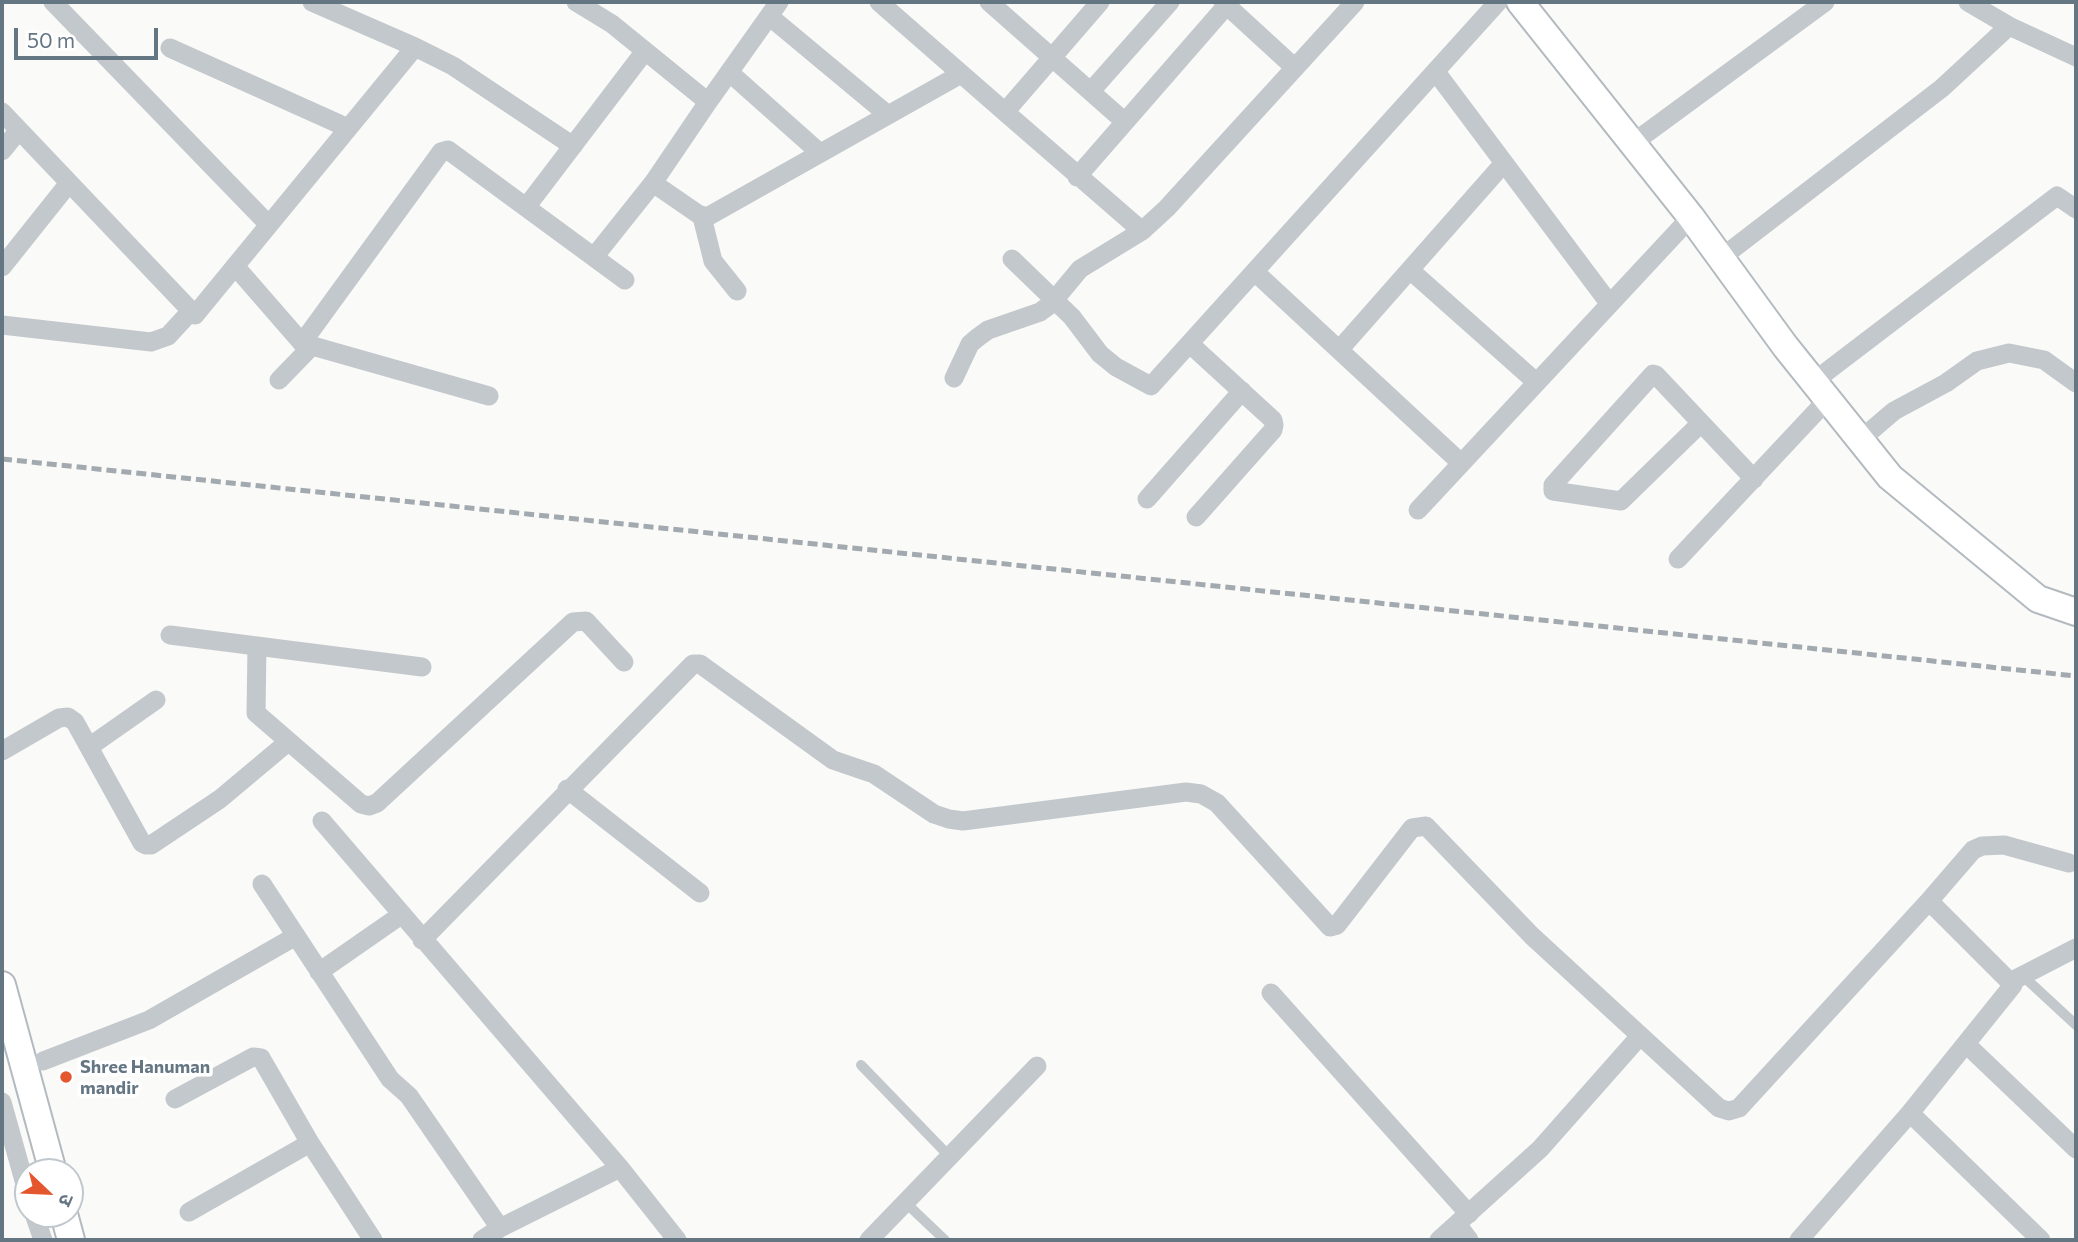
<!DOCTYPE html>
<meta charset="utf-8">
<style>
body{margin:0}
#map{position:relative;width:2078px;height:1242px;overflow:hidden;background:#fafaf8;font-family:Commissioner,"Noto Sans Devanagari",sans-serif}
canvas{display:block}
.frame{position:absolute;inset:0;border:4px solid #657683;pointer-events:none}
.north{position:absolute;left:14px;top:1158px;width:70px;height:70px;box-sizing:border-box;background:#fff;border:2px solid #c1c8cd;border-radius:50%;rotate:113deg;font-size:19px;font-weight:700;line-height:28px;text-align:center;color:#657683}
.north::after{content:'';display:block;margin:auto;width:24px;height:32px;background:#e4572e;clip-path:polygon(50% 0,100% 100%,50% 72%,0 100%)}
.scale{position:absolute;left:14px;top:28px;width:144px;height:32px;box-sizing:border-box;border:4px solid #657683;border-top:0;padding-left:9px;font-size:21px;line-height:24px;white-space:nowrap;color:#657683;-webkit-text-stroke:5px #fff;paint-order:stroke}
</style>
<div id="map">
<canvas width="2078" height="1242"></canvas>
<div class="frame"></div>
<div class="north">उ</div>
<div class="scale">50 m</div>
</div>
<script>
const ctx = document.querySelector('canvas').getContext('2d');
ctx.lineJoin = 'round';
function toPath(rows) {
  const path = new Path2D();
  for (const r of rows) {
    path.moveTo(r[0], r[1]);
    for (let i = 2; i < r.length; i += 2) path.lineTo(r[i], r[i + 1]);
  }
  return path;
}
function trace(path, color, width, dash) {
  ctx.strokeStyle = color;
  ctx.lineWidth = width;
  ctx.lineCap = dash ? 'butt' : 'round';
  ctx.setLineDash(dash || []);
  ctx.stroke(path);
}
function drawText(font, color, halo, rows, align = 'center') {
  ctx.font = font + ' Commissioner,sans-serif';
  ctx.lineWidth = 7;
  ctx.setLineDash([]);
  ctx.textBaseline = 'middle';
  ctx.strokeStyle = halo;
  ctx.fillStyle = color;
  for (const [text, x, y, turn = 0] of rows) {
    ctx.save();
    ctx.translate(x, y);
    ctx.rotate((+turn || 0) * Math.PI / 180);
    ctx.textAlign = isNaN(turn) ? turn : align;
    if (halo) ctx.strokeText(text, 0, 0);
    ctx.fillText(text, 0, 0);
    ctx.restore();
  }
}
const lane = toPath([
 [2023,976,2076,1025],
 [861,1065,949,1156],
 [905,1202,945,1240]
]);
const street = toPath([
 [53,2,268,224],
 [312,2,415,47],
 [576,2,612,24,708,102,779,2],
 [879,2,1005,112,1100,2],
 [989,2,1125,122],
 [1223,2,1295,68],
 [1968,2,2009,26],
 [769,16,888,115],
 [170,48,348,128],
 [729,72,820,153],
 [1436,72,1609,303],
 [1091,91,1170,2],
 [708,102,653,183,698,214,707,217,961,74],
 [2,112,195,315,415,47,453,66,573,146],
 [1005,112,1142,231],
 [1633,143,1825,2],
 [2,151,19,130],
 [1077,177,1227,5],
 [527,206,645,51],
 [702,217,713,261,737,291],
 [594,257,653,183],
 [1721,258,1942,88,2009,26,2076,57],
 [1012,259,1072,317,1100,354,1116,367,1151,386,1498,2],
 [235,266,302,343,489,396],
 [2,267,69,183],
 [1410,270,1536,382],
 [1256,273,1461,463],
 [2,325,151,342,168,336,191,311],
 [302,343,441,152,448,150,625,280],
 [1190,344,1273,420,1274,425,1273,430,1196,517],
 [1339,350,1504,163],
 [954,378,970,344,977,338,988,330,1040,312,1051,304,1080,269,1142,231,1167,208,1355,2],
 [279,380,311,347],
 [1813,382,2057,196,2076,209],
 [1701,423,1621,501,1553,491,1553,485,1653,374,1656,375,1754,479],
 [1860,440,1894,411,1946,383,1977,361,2009,353,2044,360,2076,383],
 [1147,499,1242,391],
 [1418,510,1691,217],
 [1678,559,1827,400],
 [170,635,422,667],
 [257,647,256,713,361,804,369,806,377,803,573,622,586,621,624,662],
 [89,747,156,700],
 [2,751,59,718,68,717,75,722,142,843,146,845,151,845,220,799,288,742],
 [567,789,700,893],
 [322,821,620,1168,677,1240],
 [262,884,390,1079,409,1096,500,1228],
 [1929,901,1973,850,1982,846,2004,845,2069,863],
 [422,940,693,664,700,664,833,760,874,774,934,814,949,819,963,821,1186,792,1201,794,1217,803,1330,927,1337,925,1412,828,1426,826,1532,936,1719,1108,1729,1111,1739,1108,1929,901,2013,985,1910,1113,1799,1240],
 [319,972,401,915],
 [2012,981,2076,948],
 [1271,993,1469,1214],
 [1966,1044,2076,1149],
 [43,1061,149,1020,296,936],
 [175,1099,253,1057,261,1058,310,1143,373,1240],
 [2,1102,28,1195],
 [1910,1113,2041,1240],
 [189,1212,310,1143],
 [34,1214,43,1240],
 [1457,1224,1469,1240],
 [482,1240,500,1228,620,1168],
 [869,1240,1037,1066],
 [1439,1240,1540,1149,1640,1036]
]);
const secondary = toPath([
 [1520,2,1691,217,1785,346,1890,477,2038,599,2076,612],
 [2,985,53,1172],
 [64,1214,71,1240]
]);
const rail = toPath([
 [2,459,2076,676]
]);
const markers = [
 [66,1077,7,"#e4572e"]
];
const poiNames = [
 ["Shree Hanuman",80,1067],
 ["mandir",80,1088]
];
trace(secondary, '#b3babf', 30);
trace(lane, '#c3c8cc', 10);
trace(street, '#c3c8cc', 19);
trace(secondary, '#fff', 26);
trace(rail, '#a2aab0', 5, [10, 5]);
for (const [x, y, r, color] of markers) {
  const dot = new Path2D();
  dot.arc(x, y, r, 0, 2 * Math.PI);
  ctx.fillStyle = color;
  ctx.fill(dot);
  trace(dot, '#fff', 2.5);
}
drawText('bold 18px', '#657683', '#fff', poiNames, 'left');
</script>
